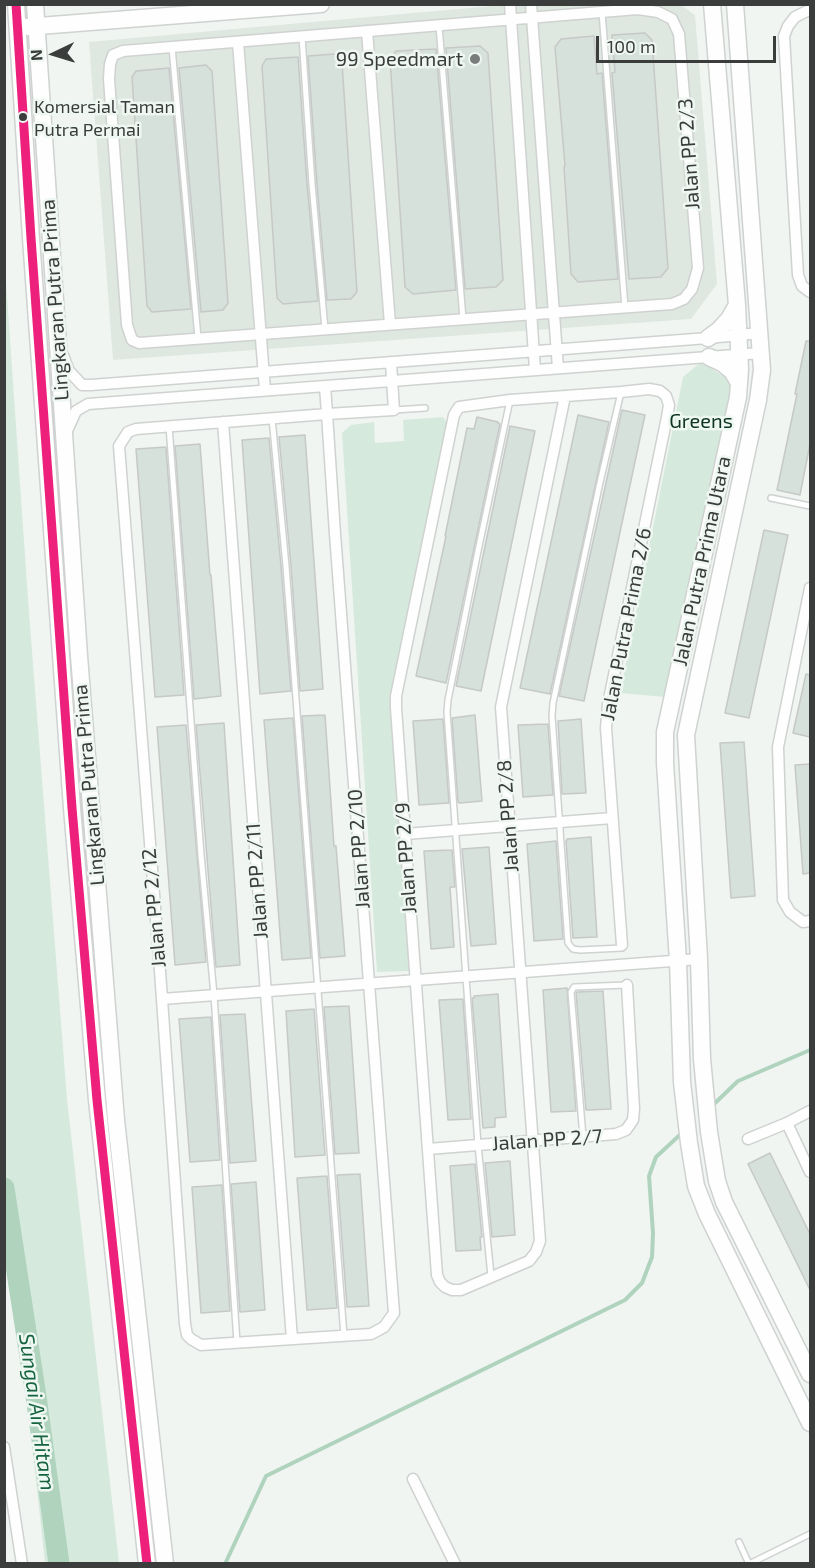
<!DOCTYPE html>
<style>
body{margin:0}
#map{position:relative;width:815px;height:1568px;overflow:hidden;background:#f0f5f2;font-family:"Exo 2",sans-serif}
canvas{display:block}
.frame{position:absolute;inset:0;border:6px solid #3a3d3b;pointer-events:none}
.north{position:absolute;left:24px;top:24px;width:60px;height:60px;-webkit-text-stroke:4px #eef7f1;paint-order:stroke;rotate:266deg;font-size:16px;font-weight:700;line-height:24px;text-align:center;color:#3a3d3b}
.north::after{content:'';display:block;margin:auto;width:21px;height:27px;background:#3a3d3b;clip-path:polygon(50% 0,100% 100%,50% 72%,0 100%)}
.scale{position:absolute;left:596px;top:36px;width:180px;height:27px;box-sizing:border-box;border:3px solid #3a3d3b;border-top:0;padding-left:8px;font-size:18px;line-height:21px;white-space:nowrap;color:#3a3d3b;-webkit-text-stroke:4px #eef7f1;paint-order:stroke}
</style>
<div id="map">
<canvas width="815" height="1568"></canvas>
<div class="frame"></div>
<div class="north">N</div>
<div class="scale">100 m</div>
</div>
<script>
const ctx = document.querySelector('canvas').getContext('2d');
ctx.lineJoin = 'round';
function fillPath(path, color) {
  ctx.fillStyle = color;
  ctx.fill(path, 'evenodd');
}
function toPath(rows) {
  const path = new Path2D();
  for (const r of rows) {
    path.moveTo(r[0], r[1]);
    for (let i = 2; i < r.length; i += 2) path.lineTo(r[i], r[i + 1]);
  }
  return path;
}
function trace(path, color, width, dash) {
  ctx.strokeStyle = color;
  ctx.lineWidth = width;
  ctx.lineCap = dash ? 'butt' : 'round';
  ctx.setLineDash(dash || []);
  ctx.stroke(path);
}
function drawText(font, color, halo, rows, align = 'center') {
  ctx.font = font + ' "Exo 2",sans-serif';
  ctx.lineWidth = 5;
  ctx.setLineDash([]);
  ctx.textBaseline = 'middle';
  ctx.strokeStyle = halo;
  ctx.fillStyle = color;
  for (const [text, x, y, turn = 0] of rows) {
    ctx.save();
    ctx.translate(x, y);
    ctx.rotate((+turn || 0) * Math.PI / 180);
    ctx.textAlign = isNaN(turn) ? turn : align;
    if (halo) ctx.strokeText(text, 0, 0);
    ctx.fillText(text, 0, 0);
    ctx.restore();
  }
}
const built = toPath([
 [503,5,681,5,695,15,717,284,691,319,113,360,89,42]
]);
const green = toPath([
 [5,267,29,613,67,1099,119,1563,45,1563,5,1195],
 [701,362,732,382,728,416,665,697,620,693,683,377],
 [443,417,447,423,391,697,409,971,377,972,342,433,351,425,374,422,375,443,404,441,403,420]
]);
const stream = toPath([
 [713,1105,738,1081,810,1050],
 [225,1564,266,1476,625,1300,642,1283,652,1257,653,1233,649,1176,656,1157,683,1132]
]);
const river = toPath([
 [4,1188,36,1396,59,1564]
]);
const building = toPath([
 [645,33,652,40,668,268,661,277,629,279,612,73,615,72,612,35,645,33],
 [594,36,597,74,602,73,618,279,578,282,571,274,564,167,565,166,555,47,561,39,594,36],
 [480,46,488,53,503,280,496,287,465,289,446,48,480,46],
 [436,49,456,290,413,294,405,287,390,59,396,51,436,49],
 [335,54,342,62,357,292,351,299,327,300,317,184,308,56,335,54],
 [298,57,307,184,318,301,283,304,277,298,262,66,266,59,298,57],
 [206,65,212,71,228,303,223,310,201,312,179,68,206,65],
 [169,68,191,309,152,312,147,306,132,77,136,71,169,68],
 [806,341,810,341,810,444,800,495,777,490,797,394,795,394,806,341],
 [622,410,645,415,584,701,559,696,622,410],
 [578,415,609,422,550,694,520,688,578,415],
 [477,417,498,422,498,423,500,424,446,683,416,676,446,536,445,536,467,428,474,429,477,417],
 [510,426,535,431,481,691,456,686,510,426],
 [305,435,323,689,300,691,291,566,279,437,305,435],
 [269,438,281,566,291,691,260,694,242,440,269,438],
 [200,444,210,575,211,575,221,696,194,699,175,446,200,444],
 [166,447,184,695,155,697,136,449,166,447],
 [764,530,788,535,749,718,725,713,764,530],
 [806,674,810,675,810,737,793,733,806,674],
 [325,715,334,846,336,846,345,956,320,958,302,716,325,715],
 [475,715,482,801,460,803,458,802,452,718,475,715],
 [293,718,311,958,282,960,264,720,293,718],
 [443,719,449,803,419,805,413,721,443,719],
 [581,719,586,793,562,794,558,721,581,719],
 [224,723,240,965,216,967,196,725,224,723],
 [548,724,553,795,523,797,518,725,548,724],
 [186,725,206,962,175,965,157,727,186,725],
 [744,742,755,896,731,898,720,743,744,742],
 [810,764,810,873,803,874,795,765,810,764],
 [591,837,597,937,573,938,566,841,567,840,567,839,591,837],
 [556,841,563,939,534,941,527,844,556,841],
 [489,847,496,944,471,946,462,849,489,847],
 [452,850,455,887,450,887,454,947,431,949,424,851,452,850],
 [567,988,576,1111,551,1112,543,990,567,988],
 [603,991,611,1109,589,1110,586,1110,576,993,577,992,603,991],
 [498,994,506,1117,495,1118,495,1127,483,1128,472,998,474,998,474,996,498,994],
 [463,999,471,1119,448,1120,439,1000,463,999],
 [349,1006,359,1153,335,1154,324,1007,349,1006],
 [314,1009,325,1155,295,1157,286,1011,314,1009],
 [245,1014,256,1161,230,1163,220,1015,245,1014],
 [211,1017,220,1160,190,1162,179,1019,211,1017],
 [770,1153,810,1234,810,1290,748,1164,770,1153],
 [510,1161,515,1235,492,1237,485,1163,510,1161],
 [475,1164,482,1237,480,1237,481,1250,456,1251,450,1166,475,1164],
 [360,1174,369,1306,347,1307,337,1175,360,1174],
 [327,1176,337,1308,307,1310,297,1178,327,1176],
 [256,1182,265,1310,240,1312,231,1184,256,1182],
 [222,1185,230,1311,201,1313,192,1187,222,1185]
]);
const lane = toPath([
 [602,12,625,308],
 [439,26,463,319],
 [302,37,312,184,325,329],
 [172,47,198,338],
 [621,392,599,487,553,703,552,716,568,943,573,949,580,950,622,948,622,947],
 [394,410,425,408],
 [272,418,286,566,344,1336],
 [169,426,201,855,214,995,237,1343],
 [771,498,810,506],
 [583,1137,571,992,574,987,627,985],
 [491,1276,478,1145,447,712,448,700,478,551,510,400],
 [739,1542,749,1564],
 [749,1564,810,1534]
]);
const street = toPath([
 [510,4,535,370],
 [531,4,558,368],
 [638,9,658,12,672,19,679,34,698,268,692,289,684,299,672,304,139,343,132,340,127,325,109,79,110,64,113,55,123,51,638,9],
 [810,11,807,11,795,17,788,26,784,36,798,275,802,286,810,292],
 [367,31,390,324],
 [238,42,265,390],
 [63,355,69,371,82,385,91,385,708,338,760,333],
 [325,386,327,414,335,534,394,1313,384,1327,371,1334,201,1345,191,1339,187,1335,185,1324,160,971,119,446,128,432,136,429,327,414,394,410,391,363],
 [565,396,501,707,540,1241,536,1252,529,1261,461,1290,452,1290,445,1287,440,1282,437,1275,396,708,396,696,454,415,459,407,510,400,621,392,649,389,660,391,666,396,669,405,667,417,608,704,606,728,622,945],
 [223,422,292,1339],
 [66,433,76,411,88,404,761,353],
 [810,588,778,747,783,900,790,912,803,922,810,921],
 [405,834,612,818],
 [162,999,699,959],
 [787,1123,810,1172],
 [748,1139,787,1123,810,1111],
 [428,1149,616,1134,626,1130,633,1120,634,1109,627,985],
 [4,1447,22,1564],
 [413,1479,455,1564]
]);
const secondary = toPath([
 [16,4,31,238,72,808,97,1100,147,1564],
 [35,4,79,656,116,1120,165,1564],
 [712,4,737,305,740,369,738,397,665,732,665,763,678,961,682,1082,689,1143,696,1186,707,1214,810,1423],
 [735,4,762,370,758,400,686,735,699,959,702,1059,709,1132,717,1181,724,1202,810,1374],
 [26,27,321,4],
 [708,338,719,330,729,319,737,305],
 [709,357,722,363,732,371,739,383]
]);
const bus1 = toPath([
 [16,4,31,238,72,808,97,1100,147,1564]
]);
const markers = [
 [475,59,6,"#7a7d7b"],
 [23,117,5,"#3a3d3b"]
];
const busNames = [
 ["Komersial Taman",34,107],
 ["Putra Permai",34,130]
];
const poiNames = [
 ["99 Speedmart",463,59]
];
const streetNames = [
 ["Jalan PP 2/3",689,154,-94],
 ["Lingkaran Putra Prima",55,300,-94],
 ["Jalan Putra Prima Utara",702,561,-78],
 ["Jalan Putra Prima 2/6",626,624,-79],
 ["Lingkaran Putra Prima",89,785,-95],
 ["Jalan PP 2/8",508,816,-94],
 ["Jalan PP 2/10",359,849,-94],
 ["Jalan PP 2/9",406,858,-94],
 ["Jalan PP 2/11",257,881,-94],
 ["Jalan PP 2/12",154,908,-95],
 ["Jalan PP 2/7",547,1140,-4]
];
const parkNames = [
 ["Greens",701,421]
];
const waterNames = [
 ["Sungai Air Hitam",37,1412,82]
];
fillPath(built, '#dee8e1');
fillPath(green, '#d6e9dd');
trace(stream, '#b0d3be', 4);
trace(river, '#b0d3be', 21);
fillPath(building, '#d5e1da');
trace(building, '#c6c9c7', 1.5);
trace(lane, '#cfd2d0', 8);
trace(street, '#cfd2d0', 13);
trace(secondary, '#cfd2d0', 19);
trace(lane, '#fdfefd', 5);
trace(street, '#fdfefd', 10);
trace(secondary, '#fdfefd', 16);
trace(bus1, '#ed207b', 9);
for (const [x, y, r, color] of markers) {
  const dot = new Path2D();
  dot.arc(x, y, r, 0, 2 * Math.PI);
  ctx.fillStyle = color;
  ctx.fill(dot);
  trace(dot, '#eef7f1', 2);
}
drawText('18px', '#3a3d3b', '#eef7f1', busNames, 'left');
drawText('20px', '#3a3d3b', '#eef7f1', poiNames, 'right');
drawText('20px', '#3a3d3b', '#eef7f1', streetNames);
drawText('20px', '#0c3420', '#eef7f1', parkNames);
drawText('italic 21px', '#15643f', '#eef7f1', waterNames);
</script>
